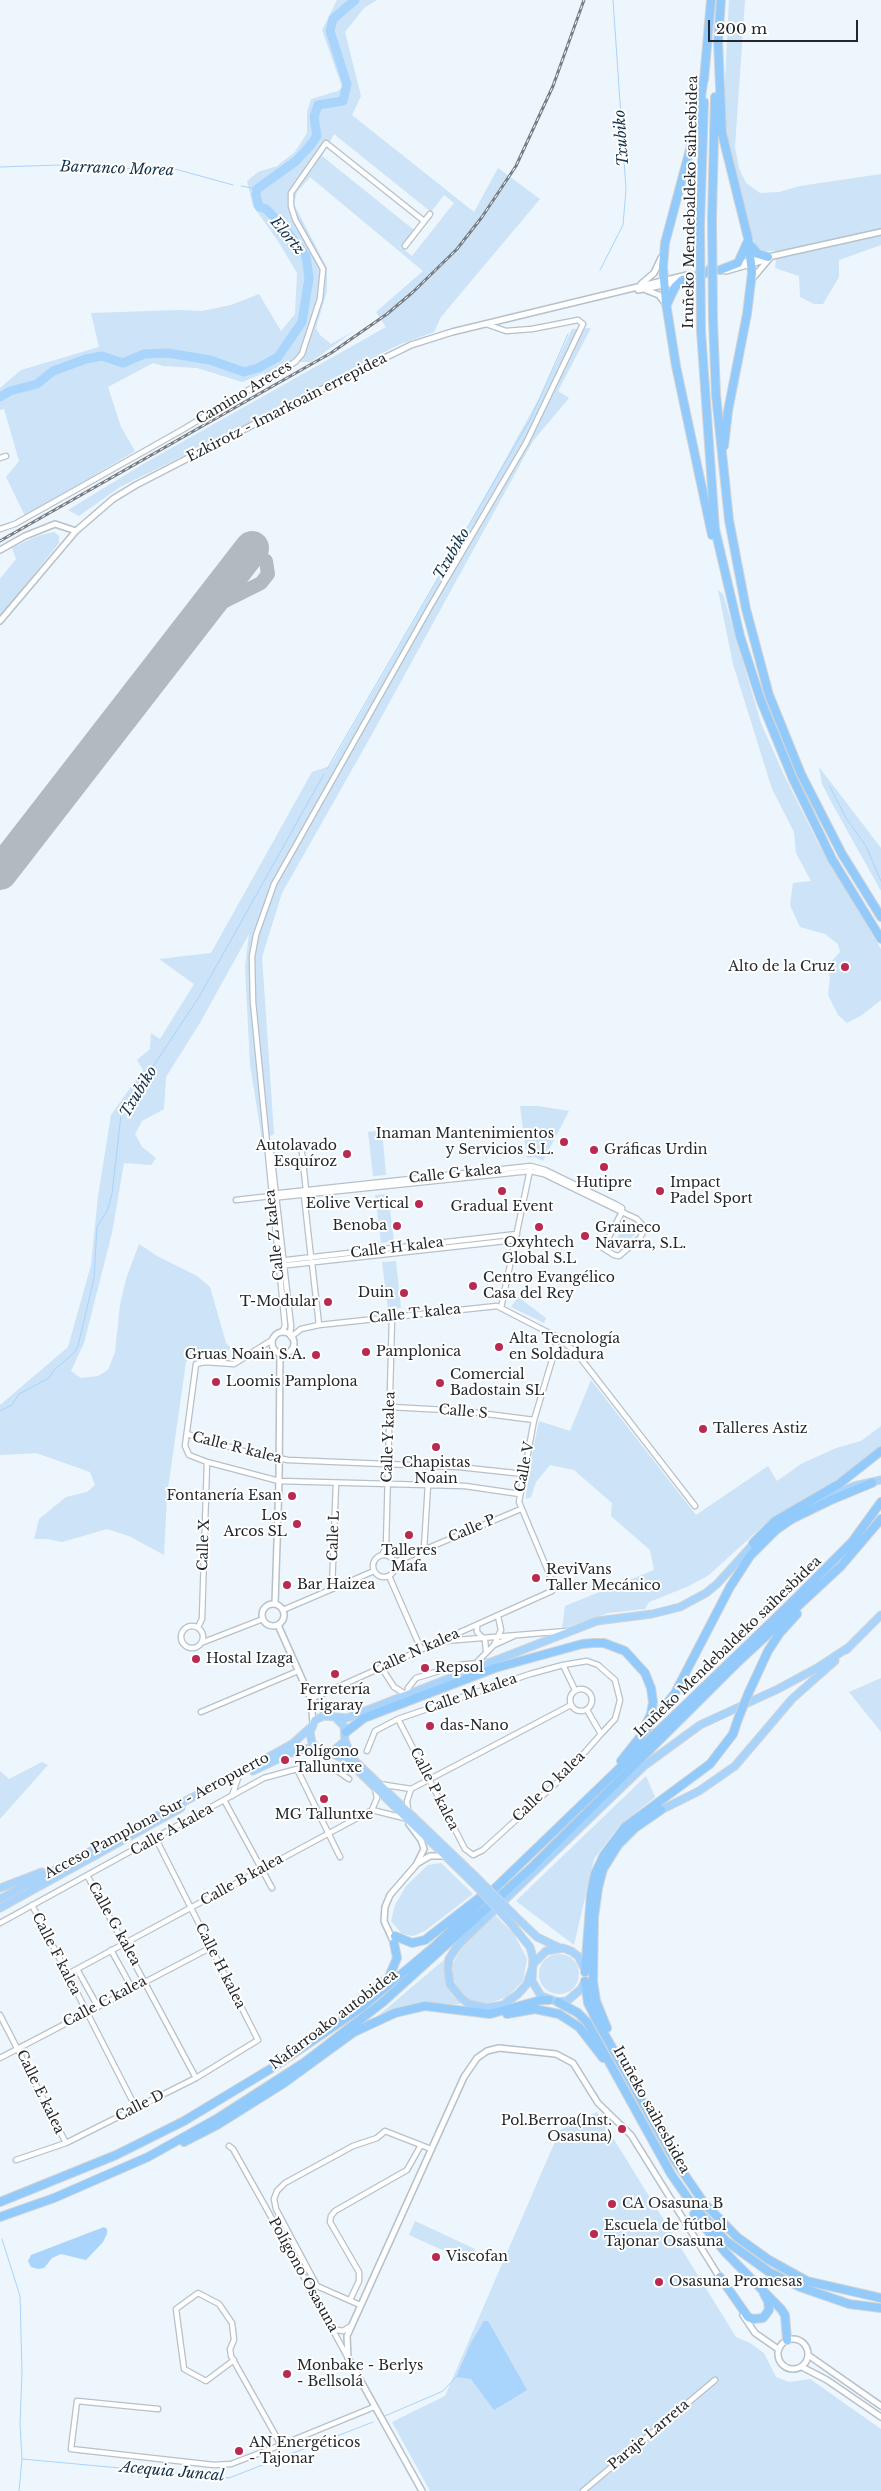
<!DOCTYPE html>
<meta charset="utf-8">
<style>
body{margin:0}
#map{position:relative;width:881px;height:2491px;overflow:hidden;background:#edf5fd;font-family:"Libre Baskerville",serif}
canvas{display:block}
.scale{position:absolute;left:708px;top:20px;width:150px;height:22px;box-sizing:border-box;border:2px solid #24282c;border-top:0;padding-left:6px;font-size:15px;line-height:18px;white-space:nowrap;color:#24282c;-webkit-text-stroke:4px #fff;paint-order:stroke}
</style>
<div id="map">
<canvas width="881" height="2491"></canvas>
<div class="scale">200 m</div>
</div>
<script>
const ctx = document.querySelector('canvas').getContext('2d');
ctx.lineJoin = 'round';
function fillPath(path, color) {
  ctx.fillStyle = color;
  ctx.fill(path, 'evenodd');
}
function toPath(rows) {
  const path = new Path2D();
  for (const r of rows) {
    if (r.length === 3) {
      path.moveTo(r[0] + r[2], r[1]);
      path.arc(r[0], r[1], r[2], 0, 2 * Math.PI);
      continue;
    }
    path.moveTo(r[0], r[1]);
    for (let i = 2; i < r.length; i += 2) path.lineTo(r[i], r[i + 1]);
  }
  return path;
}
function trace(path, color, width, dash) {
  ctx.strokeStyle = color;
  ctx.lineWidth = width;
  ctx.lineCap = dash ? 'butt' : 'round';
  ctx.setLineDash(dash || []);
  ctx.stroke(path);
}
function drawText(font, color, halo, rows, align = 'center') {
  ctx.font = font + ' "Libre Baskerville",serif';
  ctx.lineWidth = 4;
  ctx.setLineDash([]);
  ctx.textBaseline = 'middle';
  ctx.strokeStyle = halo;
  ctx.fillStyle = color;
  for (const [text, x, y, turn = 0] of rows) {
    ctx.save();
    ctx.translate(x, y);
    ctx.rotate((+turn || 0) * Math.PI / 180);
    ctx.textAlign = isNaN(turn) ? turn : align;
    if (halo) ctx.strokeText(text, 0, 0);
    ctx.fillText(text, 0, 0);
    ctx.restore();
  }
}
const green = toPath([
 [337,0,377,0,364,8,345,32,361,96,352,115,474,212,498,168,540,199,441,317,434,332,398,345,199,448,120,487,79,516,68,510,143,464,386,327,376,312,423,271,310,177,297,192,294,204,327,268,327,291,316,328,320,335,331,344,354,331,311,362,299,362,265,379,264,373,242,382,197,368,163,366,153,363,108,387,121,427,135,451,25,516,6,477,19,461,4,409,0,410,0,388,21,370,99,347,91,313,180,310,202,311,231,305,259,294,281,331,295,314,297,273,278,241,253,206,247,181,258,172,277,166,295,152,307,133,307,112,311,99,338,91,342,87,322,30],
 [334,134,431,212,444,195,454,203,412,256,401,247,414,230,322,156],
 [729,0,745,0,735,147,739,168,746,183,760,193,779,192,800,186,881,174,881,245,839,260,839,277,823,304,814,304,800,297,799,276,775,268,777,251,761,251,755,245,750,229,728,143,724,103],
 [591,328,558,391,569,398,533,441,371,736,282,893,262,957,274,1134,262,1140,250,1064,245,967,249,934,201,1021,166,1077,164,1109,142,1121,135,1134,142,1147,156,1158,151,1165,124,1163,112,1233,84,1343,71,1371,81,1378,98,1376,108,1370,115,1352,120,1305,126,1279,139,1244,157,1256,197,1276,210,1287,226,1343,231,1348,224,1355,196,1353,186,1362,167,1495,164,1555,129,1536,107,1529,62,1542,48,1539,34,1539,39,1519,66,1497,87,1492,95,1485,90,1472,36,1453,0,1455,0,1405,68,1347,91,1265,98,1196,111,1115,143,1070,137,1060,150,1049,151,1033,160,1039,194,984,159,959,211,953,312,772,330,766,467,529,542,393,572,329],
 [54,532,59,536,59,543,0,617,0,579,16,559,12,548,37,536],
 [718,590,723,594,761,723,783,773,818,843,881,949,881,1000,862,1015,847,1023,838,1015,828,995,830,978,828,965,840,952,838,944,825,934,800,927,790,905,793,883,811,881,796,853,794,832,772,789,733,664],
 [819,767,881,848,881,891,834,807,822,784],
 [520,1106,538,1106,569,1111,543,1161,535,1157,527,1158],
 [382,1130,386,1175,373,1176,368,1132],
 [388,1194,394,1241,381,1243,375,1195],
 [625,1223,637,1233,616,1249,613,1246],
 [396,1261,401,1308,388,1310,382,1262],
 [518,1297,546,1318,544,1323,511,1307],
 [591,1380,696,1515,768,1466,777,1481,801,1464,836,1448,861,1441,881,1426,881,1446,854,1470,787,1509,765,1524,709,1575,689,1586,649,1602,645,1609,608,1613,562,1629,565,1606,654,1570,650,1550,611,1516,612,1503,574,1470,550,1465,536,1482,531,1497,526,1499,527,1478,539,1421,570,1431],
 [881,1678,881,1732,849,1692],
 [42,1762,48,1765,0,1819,0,1771,9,1779],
 [646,1776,655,1797,619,1826,594,1859,574,1945,516,1901],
 [441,1863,473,1894,425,1931,413,1936,402,1934,391,1921,395,1905,406,1886,428,1865],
 [495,1915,514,1934,527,1959,523,1981,507,1997,487,2004,477,2004,467,1999,458,1990,453,1977,453,1963,463,1945],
 [559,1974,20],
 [445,1959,446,1980,452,1995,461,2004,417,2005,379,2015],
 [597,2112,736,2337,750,2343,764,2353,776,2377,789,2382,810,2379,881,2429,881,2491,430,2491,392,2422,445,2396,560,2130],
 [415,2221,475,2249,469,2262,409,2235]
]);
const water = toPath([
 [104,2227,107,2229,107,2234,103,2242,86,2260,61,2254,52,2258,44,2268,38,2269,31,2267,28,2261,31,2255],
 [484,2321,488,2321,527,2390,494,2410,471,2379,456,2377,471,2343]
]);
const stream = toPath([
 [0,167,59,165,75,168,175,169,233,185],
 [241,186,257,189],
 [600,270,623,225,626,189,613,0],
 [327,769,531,418,568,334],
 [830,787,846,818,866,846,881,881],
 [0,1411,12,1405,19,1394,49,1378,54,1370,74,1353,78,1346,94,1278,97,1227,108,1209,112,1194,121,1115,199,997,324,774],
 [2,2239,20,2296,22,2371,20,2424,22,2459,19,2491],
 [385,2416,443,2391,456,2377],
 [22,2459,229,2478,373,2422]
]);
const river = toPath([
 [0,397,10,391,37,384,53,371,86,359,102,356,123,363,144,354,168,353,210,360,244,372,258,368,278,357,302,322,309,278,306,256,283,226,266,209,259,207,256,195,257,189,296,161,309,147,317,136,314,117,318,105,343,101,347,84,330,31,333,19,355,0]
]);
const taxiway = toPath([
 [201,613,261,583,268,574,266,561,256,553,239,554,231,562,227,581]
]);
const runway = toPath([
 [0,873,252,548]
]);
const minor = toPath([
 [405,246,430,214],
 [0,458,6,456],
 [0,529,15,524,182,430,295,362,302,354,320,299,323,269,295,219,291,206,291,193,326,143,424,221],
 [301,1144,306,1190],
 [268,1148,271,1152,291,1326,290,1335],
 [271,1194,531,1166,545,1170,615,1204,622,1208,622,1212,637,1219,645,1228,640,1238,619,1256,614,1255,603,1248,622,1212,544,1174,530,1171,271,1198],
 [304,1195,311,1258],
 [236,1200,271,1196],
 [278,1261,517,1234],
 [312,1263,319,1325],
 [279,1266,515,1240],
 [501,1308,530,1170],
 [282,1332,285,1326,253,1002,252,957,256,935,274,884,431,605,526,443,583,324,578,320,532,329,506,331,486,324],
 [291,1337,301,1329,319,1325,497,1306,555,1336,575,1351,695,1506],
 [272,1340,234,1364,205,1362,196,1364,185,1446,189,1455,207,1462,279,1481,465,1486,520,1494],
 [391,1407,464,1411,534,1420],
 [187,1434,243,1451,288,1460,459,1467,524,1474],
 [424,1549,428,1484],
 [384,1566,11],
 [382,1555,386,1547,392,1317],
 [395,1562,521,1509],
 [389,1576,421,1649],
 [332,1589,336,1483],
 [283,1610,374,1571],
 [477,1625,477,1632,485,1640,486,1651],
 [192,1637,11],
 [198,1627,202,1619,207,1462],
 [445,1641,567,1631],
 [201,1643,263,1619],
 [494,1645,514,1636],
 [478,1661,494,1645,501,1630,498,1616],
 [563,1665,587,1661,598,1665,615,1680,620,1700,618,1708,615,1719,601,1734],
 [381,1667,394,1687,407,1695,408,1688,416,1678,459,1665,488,1662],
 [581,1700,11],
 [311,1699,552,1591,553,1583,519,1502,534,1420,556,1347,555,1336],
 [201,1712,298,1671],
 [398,1719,465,1849,473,1855,483,1850,563,1777,601,1734,587,1710],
 [367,1751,375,1731,398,1719,530,1674,563,1665,575,1690],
 [297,1769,340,1857],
 [379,1784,411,1789,407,1801,408,1810],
 [375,1788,377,1798,372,1810,404,1818],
 [411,1789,571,1705],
 [232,1796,238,1778],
 [224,1800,272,1888],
 [88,1877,196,2078],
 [32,1905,136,2108],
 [0,1923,264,1778,297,1769,319,1766,336,1770,349,1779],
 [111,1950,132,1988],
 [77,1969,98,2007],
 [66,1975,372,1810],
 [0,2015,66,2143],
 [0,2058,210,1948],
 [229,2146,233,2149,265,2206,348,2358],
 [16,2160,66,2143,196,2078,258,2040,156,1839],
 [350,2300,359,2281,359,2272,330,2222,331,2216,335,2211,407,2170,421,2145],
 [360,2305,317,2286,276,2209,274,2199,277,2191,285,2183,353,2146,377,2138,385,2131,431,2149],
 [332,2329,343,2331,351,2326],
 [158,2409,77,2401,71,2449,214,2465,231,2464,281,2445,231,2356,230,2349,234,2340,232,2323,219,2304,198,2293,176,2309,184,2369,206,2381,234,2360],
 [281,2445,374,2407],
 [583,2491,715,2380]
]);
const tertiary = toPath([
 [737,264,881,232],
 [726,271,761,261],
 [753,278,769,259],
 [641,284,654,273,661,258],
 [638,290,679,282],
 [646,290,659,295,665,303],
 [0,550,25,536,55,524,76,531],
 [0,621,76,531,113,499,136,485,338,381,411,345,452,332,687,275],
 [283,1343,11],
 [273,1615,11],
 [275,1604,279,1481,280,1353],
 [278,1625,311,1699,330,1716],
 [311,1700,313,1723],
 [418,1863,430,1856,445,1856],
 [394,1943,384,1921,385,1907,390,1895,416,1865,424,1849,421,1840,409,1824],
 [743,2315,755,2333,778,2349],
 [793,2354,15],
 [808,2355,881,2406],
 [802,2367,827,2380,881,2417],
 [422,2491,348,2358,347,2336,464,2077,477,2058,487,2051,499,2048,556,2054,573,2063,598,2103,631,2135,720,2278]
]);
const trunk = toPath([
 [806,1507,854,1486,881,1480],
 [846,1650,881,1615],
 [336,1718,344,1726,345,1741,333,1751,319,1750,312,1743,310,1732,315,1720,324,1716,347,1718,597,1621,652,1614,680,1607,706,1593,717,1584,756,1541],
 [345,1741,353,1759,475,1876],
 [328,1752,347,1760,471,1881],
 [253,1771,295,1751,315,1747],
 [661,1810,699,1791,735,1766,792,1699,835,1661],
 [0,1888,42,1872],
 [0,1899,265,1759,292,1744,311,1727],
 [0,1908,181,1808],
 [514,1915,537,1937,558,1947],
 [508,1920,530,1947,533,1958,532,1981,541,1996,558,2002,567,2001,581,1989,585,1981],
 [585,1970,578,1956,571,1951,563,1948,546,1951,534,1963,527,1984,518,1994,503,2005,487,2008,469,2004,461,1998,450,1984,448,1969,449,1959,458,1945,644,1766,700,1725,778,1689,817,1668,849,1647]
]);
const motorway = toPath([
 [718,40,722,133,748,238,752,273,747,314,728,411,724,446],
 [718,43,721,0],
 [704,77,697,123,665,243,663,267,666,303,676,366,712,535],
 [704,80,711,0],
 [712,218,715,97],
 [700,226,704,102],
 [750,245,758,254,768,257],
 [720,270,738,263,747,243],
 [667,304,675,287,682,280,706,273,710,269],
 [713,320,716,395,729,520,746,609,769,695,801,774,842,854,881,917],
 [701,331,715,529,740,636,761,701,793,779,832,859,881,939],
 [753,1543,775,1521,839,1484,881,1451],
 [749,1692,768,1651,779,1634,797,1614],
 [346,1732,364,1718,495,1668,582,1644,593,1643,604,1643,625,1651,645,1673,651,1688,653,1702,651,1714,643,1730],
 [621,1761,675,1693,730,1587,750,1556,776,1530,792,1519,831,1500,872,1483],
 [395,1936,412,1943,425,1940,487,1892],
 [585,1972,591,1894,595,1874,604,1855,625,1827,710,1764,733,1734,738,1719],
 [585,1981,588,2003,596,2019,676,2162,704,2203,737,2237,769,2260,807,2281,881,2298],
 [558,2002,578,2013,587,2022,671,2174,694,2207,726,2241,769,2272,800,2287,849,2304,881,2308],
 [352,2011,358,2003,389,1977,397,1958,394,1943],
 [507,2014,535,2009,559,2014,579,2027,603,2058],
 [607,2028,596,2001,593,1981,594,1917,598,1888,603,1869,618,1845,635,1828,661,1810],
 [184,2142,217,2125,284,2083,354,2032,395,2013,425,2006,490,2014,541,2000,549,2000],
 [0,2202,116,2155,184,2121,272,2068,361,2008,436,1945,789,1605,852,1542,881,1502],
 [694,2214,726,2253,781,2309,785,2315,787,2340],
 [0,2217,54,2198,148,2157,218,2118,305,2062,383,2002,530,1869,739,1661,841,1566,881,1519],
 [720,2277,748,2317,753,2319,763,2318,769,2310,768,2301,764,2294]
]);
const rail = toPath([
 [0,541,331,353,387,314,413,292,457,249,482,217,516,166,553,86,584,0]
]);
const trunkBridge = toPath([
 [475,1876,514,1915],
 [471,1881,508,1920]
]);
const motorwayBridge = toPath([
 [712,218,713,320],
 [700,226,701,331],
 [738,1719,749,1692]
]);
const markers = [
 [845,967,5,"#b92950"],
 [564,1142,5,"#b92950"],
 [594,1150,5,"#b92950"],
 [347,1154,5,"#b92950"],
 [604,1167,5,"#b92950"],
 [502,1191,5,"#b92950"],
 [660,1191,5,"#b92950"],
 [419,1204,5,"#b92950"],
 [397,1226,5,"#b92950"],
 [539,1227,5,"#b92950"],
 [585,1236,5,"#b92950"],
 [473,1286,5,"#b92950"],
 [404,1293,5,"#b92950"],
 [328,1302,5,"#b92950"],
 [499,1347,5,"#b92950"],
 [366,1352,5,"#b92950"],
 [316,1355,5,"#b92950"],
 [216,1382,5,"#b92950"],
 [440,1383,5,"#b92950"],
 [703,1429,5,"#b92950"],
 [436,1447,5,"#b92950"],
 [292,1496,5,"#b92950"],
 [297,1524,5,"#b92950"],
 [409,1535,5,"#b92950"],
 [536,1578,5,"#b92950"],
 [287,1585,5,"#b92950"],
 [196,1659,5,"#b92950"],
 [425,1668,5,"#b92950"],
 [335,1674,5,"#b92950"],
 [430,1726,5,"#b92950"],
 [285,1760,5,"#b92950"],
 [324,1799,5,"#b92950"],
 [622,2129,5,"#b92950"],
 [612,2204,5,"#b92950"],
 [594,2234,5,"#b92950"],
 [436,2257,5,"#b92950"],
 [659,2282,5,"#b92950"],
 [287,2374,5,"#b92950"],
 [239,2451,5,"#b92950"]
];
const streetNames = [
 ["Iruñeko Mendebaldeko saihesbidea",691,202,-89],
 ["Camino Areces",244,393,-31],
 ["Ezkirotz - Imarkoain errepidea",287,408,-27],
 ["Calle G kalea",455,1174,-6],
 ["Calle Z kalea",275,1235,-96],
 ["Calle H kalea",397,1248,-7],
 ["Calle T kalea",415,1314,-6],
 ["Calle S",463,1412,5],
 ["Calle Y kalea",389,1437,-88],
 ["Calle R kalea",237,1448,14],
 ["Calle V",525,1467,-79],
 ["Calle P",472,1529,-23],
 ["Calle L",334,1536,-88],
 ["Calle X",204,1545,-88],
 ["Iruñeko Mendebaldeko saihesbidea",728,1647,-44],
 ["Calle N kalea",416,1652,-24],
 ["Calle M kalea",471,1694,-19],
 ["Calle O kalea",549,1787,-44],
 ["Calle P kalea",434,1789,63],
 ["Acceso Pamplona Sur - Aeropuerto",157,1816,-28],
 ["Calle A kalea",172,1830,-29],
 ["Calle B kalea",242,1880,-29],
 ["Calle G kalea",114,1924,61],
 ["Calle F kalea",56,1954,63],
 ["Calle H kalea",220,1966,63],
 ["Calle C kalea",105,2002,-28],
 ["Nafarroako autobidea",334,2020,-37],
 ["Calle E kalea",40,2092,64],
 ["Calle D",140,2106,-27],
 ["Iruñeko saihesbidea",651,2110,61],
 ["Polígono Osasuna",303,2275,61],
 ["Paraje Larreta",649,2435,-40]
];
const poiNames = [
 ["Alto de la Cruz",835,967,"right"],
 ["Inaman Mantenimientos",554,1134,"right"],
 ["y Servicios S.L.",554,1150,"right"],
 ["Autolavado",337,1146,"right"],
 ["Esquíroz",337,1162,"right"],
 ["Gráficas Urdin",604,1150],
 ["Hutipre",604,1183,"center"],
 ["Impact",670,1183],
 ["Padel Sport",670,1199],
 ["Eolive Vertical",409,1204,"right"],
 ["Gradual Event",502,1207,"center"],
 ["Benoba",387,1226,"right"],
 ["Graineco",595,1228],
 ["Navarra, S.L.",595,1244],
 ["Oxyhtech",539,1243,"center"],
 ["Global S.L",539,1259,"center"],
 ["Centro Evangélico",483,1278],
 ["Casa del Rey",483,1294],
 ["Duin",394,1293,"right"],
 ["T-Modular",318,1302,"right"],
 ["Alta Tecnología",509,1339],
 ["en Soldadura",509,1355],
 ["Pamplonica",376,1352],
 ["Gruas Noain S.A.",306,1355,"right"],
 ["Comercial",450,1375],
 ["Badostain SL",450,1391],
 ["Loomis Pamplona",226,1382],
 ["Talleres Astiz",713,1429],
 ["Chapistas",436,1463,"center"],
 ["Noain",436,1479,"center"],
 ["Fontanería Esan",282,1496,"right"],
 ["Los",287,1516,"right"],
 ["Arcos SL",287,1532,"right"],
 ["Talleres",409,1551,"center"],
 ["Mafa",409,1567,"center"],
 ["ReviVans",546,1570],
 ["Taller Mecánico",546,1586],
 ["Bar Haizea",297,1585],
 ["Hostal Izaga",206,1659],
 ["Repsol",435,1668],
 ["Ferretería",335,1690,"center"],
 ["Irigaray",335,1706,"center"],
 ["das-Nano",440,1726],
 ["Polígono",295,1752],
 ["Talluntxe",295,1768],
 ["MG Talluntxe",324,1815,"center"],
 ["Pol.Berroa(Inst.",612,2121,"right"],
 ["Osasuna)",612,2137,"right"],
 ["CA Osasuna B",622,2204],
 ["Escuela de fútbol",604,2226],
 ["Tajonar Osasuna",604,2242],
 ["Viscofan",446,2257],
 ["Osasuna Promesas",669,2282],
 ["Monbake - Berlys",297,2366],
 ["- Bellsolá",297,2382],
 ["AN Energéticos",249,2443],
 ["- Tajonar",249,2459]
];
const waterNames = [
 ["Txubiko",622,138,-94],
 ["Barranco Morea",117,169,2],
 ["Elortz",287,236,50],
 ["Txubiko",452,554,-60],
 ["Txubiko",139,1092,-59],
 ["Acequia Juncal",172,2472,5]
];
fillPath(green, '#cce3f8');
fillPath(water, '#a9d4fb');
trace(stream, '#a9d4fb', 1);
trace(river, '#a9d4fb', 9);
trace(taxiway, '#b2b9c0', 14);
trace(runway, '#b2b9c0', 34);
trace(minor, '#b7c1ca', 7);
trace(tertiary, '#b7c1ca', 8);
trace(trunk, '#d3d4d5', 9);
trace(motorway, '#d3d4d5', 10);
trace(minor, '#fff', 4.5);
trace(tertiary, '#fff', 5);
trace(trunk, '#a8d4fc', 7);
trace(motorway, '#92cafc', 8);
trace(rail, '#777d83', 3);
trace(rail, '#fff', 1, [4]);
trace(trunkBridge, '#d3d4d5', 9, []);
trace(motorwayBridge, '#d3d4d5', 10, []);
trace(trunkBridge, '#a8d4fc', 7);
trace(motorwayBridge, '#92cafc', 8);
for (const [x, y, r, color] of markers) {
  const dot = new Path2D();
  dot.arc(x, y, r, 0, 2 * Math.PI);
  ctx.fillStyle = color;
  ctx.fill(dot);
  trace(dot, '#fff', 2);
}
drawText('14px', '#24282c', '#fff', streetNames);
drawText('14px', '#24282c', '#fff', poiNames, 'left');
drawText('italic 15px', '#12324b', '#fff', waterNames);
</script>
